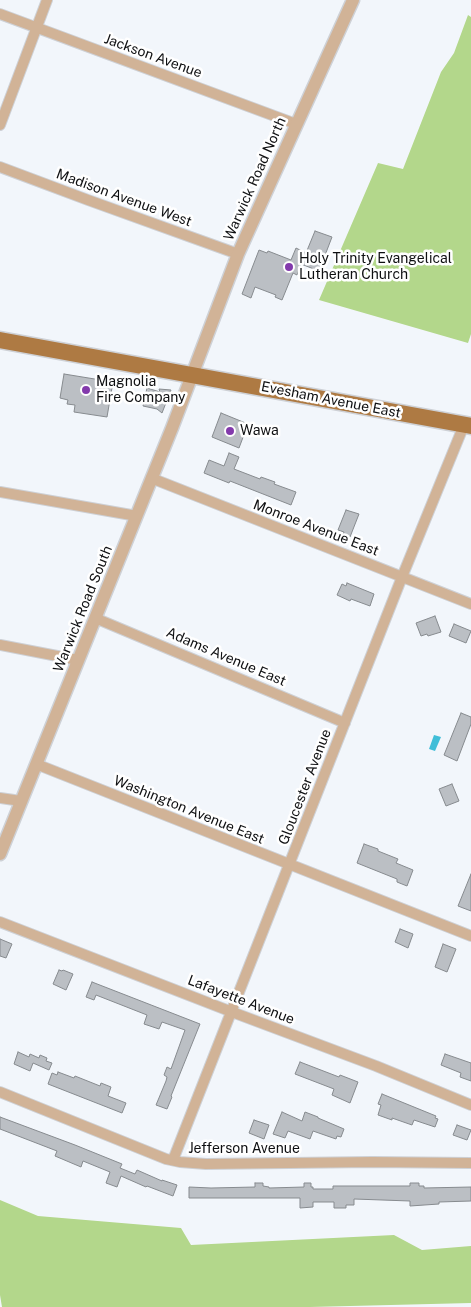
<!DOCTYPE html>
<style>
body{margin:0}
canvas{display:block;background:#f2f6fb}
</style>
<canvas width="471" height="1307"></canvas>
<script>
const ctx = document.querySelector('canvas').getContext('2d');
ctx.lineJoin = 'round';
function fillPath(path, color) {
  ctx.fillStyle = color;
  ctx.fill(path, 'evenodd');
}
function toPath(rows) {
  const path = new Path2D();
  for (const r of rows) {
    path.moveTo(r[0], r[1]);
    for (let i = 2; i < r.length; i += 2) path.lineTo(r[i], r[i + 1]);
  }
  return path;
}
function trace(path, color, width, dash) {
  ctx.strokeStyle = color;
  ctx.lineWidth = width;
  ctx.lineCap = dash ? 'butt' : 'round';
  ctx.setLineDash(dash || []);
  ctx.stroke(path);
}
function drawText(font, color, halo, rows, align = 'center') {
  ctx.font = font + ' "Public Sans",sans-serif';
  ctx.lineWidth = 5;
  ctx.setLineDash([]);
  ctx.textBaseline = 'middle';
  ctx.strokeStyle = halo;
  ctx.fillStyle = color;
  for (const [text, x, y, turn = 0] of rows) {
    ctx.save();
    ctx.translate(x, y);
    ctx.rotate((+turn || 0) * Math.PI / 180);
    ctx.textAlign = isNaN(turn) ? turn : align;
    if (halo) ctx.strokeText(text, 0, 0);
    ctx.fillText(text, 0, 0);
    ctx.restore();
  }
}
const green = toPath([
 [468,15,471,17,471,334,468,343,319,300,378,163,403,169,441,72,454,53],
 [0,1200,38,1216,181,1228,191,1245,394,1235,422,1250,471,1246,471,1303,310,1307,2,1307,0,1295]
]);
const water = toPath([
 [434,735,441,737,435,751,429,749]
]);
const building = toPath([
 [315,231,332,237,319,271,301,264,297,275,293,273,282,300,275,297,276,295,255,287,251,298,242,294,259,250,267,253,268,251,291,260,296,248,306,253,315,231],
 [64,374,113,382,107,417,74,412,75,405,67,404,68,400,60,398,64,374],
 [147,388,160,392,159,389,171,390,162,413,157,409,143,406,147,388],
 [221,413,248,424,239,448,212,437,221,413],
 [229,453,239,457,234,469,260,479,261,477,275,482,274,484,296,492,291,505,230,481,229,483,204,473,209,460,224,466,229,453],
 [346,510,359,514,350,537,343,535,344,532,338,530,346,510],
 [347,583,374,594,370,606,351,599,350,601,337,595,342,584,346,586,347,583],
 [435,616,441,632,428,636,427,634,421,636,416,623,435,616],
 [454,624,471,631,466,643,449,636,454,624],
 [461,713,471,717,471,724,457,761,444,755,461,713],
 [452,784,459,801,446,806,439,789,452,784],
 [364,844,378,849,378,851,398,859,396,863,413,870,407,886,397,882,397,879,357,863,364,844],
 [471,874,471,911,458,906,471,874],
 [400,929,413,934,408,948,395,942,400,929],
 [0,939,12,944,6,958,0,956,0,939],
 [443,944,456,949,447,972,435,967,443,944],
 [59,970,62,971,63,970,73,974,66,990,53,984,59,970],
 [92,982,200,1024,171,1096,172,1097,167,1109,156,1105,166,1081,167,1077,164,1075,167,1067,171,1069,185,1030,162,1022,159,1029,144,1024,147,1015,96,995,94,1000,86,997,92,982],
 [18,1052,29,1057,30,1054,39,1058,40,1055,47,1058,46,1061,52,1063,49,1070,33,1063,30,1071,14,1064,18,1052],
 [445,1054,471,1063,471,1081,460,1077,461,1073,441,1065,445,1054],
 [300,1062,339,1077,340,1075,358,1082,350,1103,332,1095,334,1089,295,1074,300,1062],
 [58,1072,74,1078,75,1076,100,1086,101,1083,111,1087,108,1096,126,1103,122,1113,48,1084,52,1073,57,1075,58,1072],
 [382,1094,436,1116,435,1118,438,1119,435,1127,414,1120,412,1125,392,1118,392,1120,378,1115,381,1105,378,1104,382,1094],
 [282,1112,302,1121,305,1112,318,1117,318,1118,344,1129,341,1137,337,1136,336,1139,313,1131,310,1139,288,1131,285,1138,273,1134,282,1112],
 [0,1117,75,1145,122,1164,120,1168,135,1174,137,1170,162,1181,162,1180,177,1185,173,1196,147,1186,146,1187,121,1176,117,1187,106,1183,110,1172,83,1161,81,1167,55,1156,57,1151,0,1129,0,1117],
 [254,1120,269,1125,264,1139,249,1133,254,1120],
 [457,1125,471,1130,467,1140,453,1135,457,1125],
 [255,1183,263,1183,263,1186,269,1187,269,1188,304,1187,304,1183,311,1183,311,1187,313,1187,313,1189,333,1189,333,1186,410,1186,410,1183,419,1183,419,1186,424,1186,424,1188,471,1187,471,1201,439,1202,439,1204,410,1206,410,1201,354,1199,354,1205,346,1205,346,1208,334,1208,334,1202,313,1202,313,1207,300,1208,300,1198,189,1198,189,1187,211,1188,255,1187,255,1183]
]);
const minor = toPath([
 [0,14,296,124],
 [0,125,47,0],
 [0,167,88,200,238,254],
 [151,478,471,604],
 [0,492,137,516],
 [95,618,345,723],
 [0,645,78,660],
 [36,764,471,936],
 [0,798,21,801],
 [0,922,232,1012,376,1066,471,1105],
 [0,1092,166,1159,180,1162,206,1164,372,1162,471,1163],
 [173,1160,402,577,464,425]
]);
const tertiary = toPath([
 [0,854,172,428,238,254,353,0]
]);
const primary = toPath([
 [0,340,471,426]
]);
const markers = [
 [289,267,5,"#833aac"],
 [86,390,5,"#833aac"],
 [230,431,5,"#833aac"]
];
const streetNames = [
 ["Jackson Avenue",153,56,20],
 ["Warwick Road North",255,179,-66],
 ["Madison Avenue West",124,198,20],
 ["Evesham Avenue East",331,400,11],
 ["Monroe Avenue East",316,528,21],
 ["Warwick Road South",83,609,-68],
 ["Adams Avenue East",226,657,23],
 ["Gloucester Avenue",305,787,-69],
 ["Washington Avenue East",189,810,22],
 ["Lafayette Avenue",241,1000,21],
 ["Jefferson Avenue",244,1149]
];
const poiNames = [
 ["Holy Trinity Evangelical",299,259],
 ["Lutheran Church",299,275],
 ["Magnolia",96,382],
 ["Fire Company",96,398],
 ["Wawa",240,431]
];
fillPath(green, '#b3d78b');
fillPath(water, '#40bed8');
fillPath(building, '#bbbfc4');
trace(building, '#878b8f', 1);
trace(minor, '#ced1d6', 12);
trace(tertiary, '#ced1d6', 15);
trace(primary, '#ced1d6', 19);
trace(minor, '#d1b397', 10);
trace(tertiary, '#d1b397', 12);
trace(primary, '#ae7a43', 16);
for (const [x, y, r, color] of markers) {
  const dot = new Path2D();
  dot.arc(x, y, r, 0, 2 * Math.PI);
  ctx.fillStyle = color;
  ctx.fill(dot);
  trace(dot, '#fff', 2);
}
drawText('14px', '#0e0f11', '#fff', streetNames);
drawText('14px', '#0e0f11', '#fff', poiNames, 'left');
</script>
